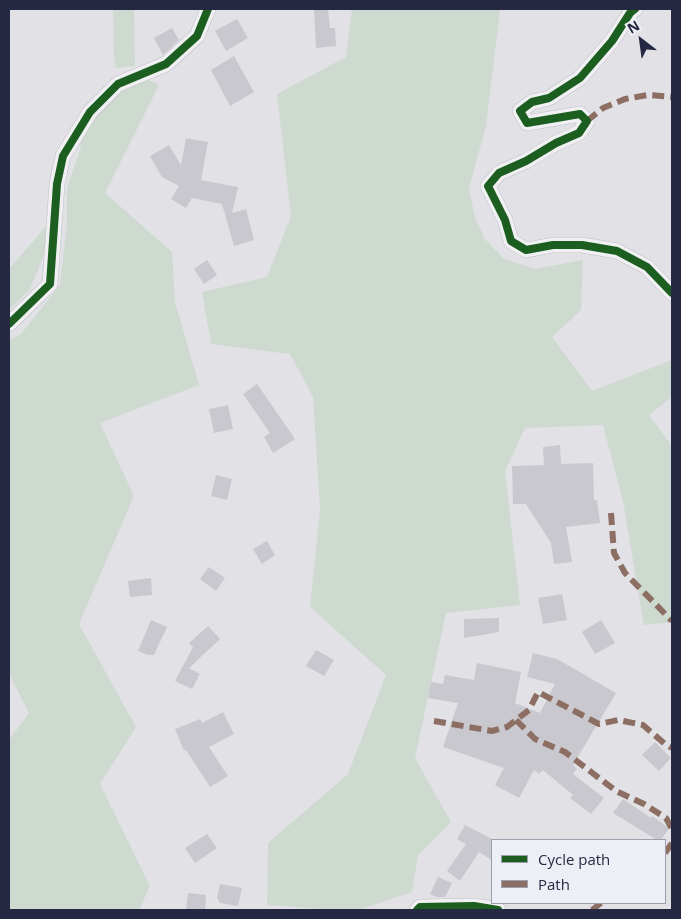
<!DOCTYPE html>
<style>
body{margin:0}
#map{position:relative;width:681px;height:919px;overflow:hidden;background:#e1e1e6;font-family:"Open Sans",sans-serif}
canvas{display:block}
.frame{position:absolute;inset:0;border:10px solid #252842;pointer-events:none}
.legend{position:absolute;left:491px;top:839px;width:175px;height:65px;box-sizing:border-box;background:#edeff6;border:1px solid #9d9fae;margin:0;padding:6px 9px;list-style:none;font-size:15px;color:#252842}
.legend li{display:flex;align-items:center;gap:10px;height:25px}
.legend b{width:25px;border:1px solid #9d9fae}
.north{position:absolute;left:616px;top:15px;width:50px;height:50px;-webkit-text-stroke:4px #edeff6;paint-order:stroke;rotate:330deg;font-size:14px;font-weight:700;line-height:20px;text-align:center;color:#252842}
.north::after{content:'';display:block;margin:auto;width:18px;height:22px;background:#252842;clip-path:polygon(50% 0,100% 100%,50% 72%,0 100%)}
</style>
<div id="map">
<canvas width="681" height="919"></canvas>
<div class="frame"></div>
<ul class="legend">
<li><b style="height:6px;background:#1b5e20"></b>Cycle path</li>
<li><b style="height:6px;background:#8d6e63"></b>Path</li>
</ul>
<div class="north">N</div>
</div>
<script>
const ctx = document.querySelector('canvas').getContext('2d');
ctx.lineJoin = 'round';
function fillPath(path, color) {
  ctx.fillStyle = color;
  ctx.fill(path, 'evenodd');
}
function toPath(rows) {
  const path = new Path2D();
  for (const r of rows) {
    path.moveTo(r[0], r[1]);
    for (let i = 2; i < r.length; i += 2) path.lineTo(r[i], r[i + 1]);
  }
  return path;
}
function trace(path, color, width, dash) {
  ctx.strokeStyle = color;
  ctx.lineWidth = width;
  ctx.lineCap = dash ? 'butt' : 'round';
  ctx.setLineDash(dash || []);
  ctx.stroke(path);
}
const green = toPath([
 [113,9,134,9,135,66,116,68,114,57],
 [352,9,498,9,500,10,486,126,469,188,475,218,485,239,503,258,534,269,583,260,581,310,552,337,592,391,672,360,672,397,649,415,672,446,672,622,644,625,623,501,603,425,525,428,505,471,520,605,446,613,415,758,451,822,418,855,412,892,358,910,337,910,267,905,268,843,348,774,386,675,310,607,320,510,313,397,290,354,211,344,202,292,267,277,291,216,277,94,346,57],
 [143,77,159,85,105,193,172,252,175,302,199,385,100,423,134,496,79,624,136,727,100,784,150,886,139,910,9,910,9,740,29,713,9,674,9,340,21,334,60,285,67,224,67,188,80,150,82,135,95,115,122,87],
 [49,223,45,253,30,289,9,310,9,269]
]);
const building = toPath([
 [314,9,328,9,330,28,335,28,336,46,316,48],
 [237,19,248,38,226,51,215,31],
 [172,28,179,40,163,55,154,38],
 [234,56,254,92,230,106,211,70],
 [186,138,208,142,201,180,238,187,232,213,246,209,254,240,234,246,222,204,192,198,186,208,171,199,179,186,162,177,150,156,169,145,181,165],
 [207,260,217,275,204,284,194,269],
 [257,384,295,439,273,453,264,437,270,433,243,394],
 [228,405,233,429,214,433,209,409],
 [560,445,561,464,593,463,594,500,597,500,600,523,566,527,572,562,554,564,551,543,526,504,513,504,512,466,544,465,543,447],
 [216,475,232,479,227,500,211,496],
 [267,541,275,555,262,564,253,549],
 [209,567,225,578,216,591,200,579],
 [151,578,152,595,130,597,128,581],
 [562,594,567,620,543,624,538,598],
 [499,618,499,632,464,638,464,619],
 [151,620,167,627,154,655,148,655,138,651],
 [601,620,615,643,595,654,582,632],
 [208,626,220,639,189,668,200,674,192,689,175,681,193,647,189,643],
 [316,650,334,660,324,676,306,666],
 [533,653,557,659,616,693,573,765,577,769,573,774,604,798,591,814,570,798,573,795,543,770,539,774,534,770,519,798,495,785,504,768,443,747,458,703,428,698,431,682,443,684,445,675,474,680,477,663,521,672,515,703,540,713,555,684,527,677],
 [223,712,234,734,209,747,228,776,210,787,186,750,184,751,175,729,200,719,202,723],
 [655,742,671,758,659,771,642,755],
 [623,799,651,818,652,816,669,828,661,840,657,840,613,813],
 [465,825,492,839,492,860,479,852,460,881,447,871,466,844,457,839],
 [207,834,217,848,195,863,185,848],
 [438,877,452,883,445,897,437,897,430,894],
 [220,884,242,888,238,906,220,903,217,898],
 [188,893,206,895,205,910,186,910]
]);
const street = toPath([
 [635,9,630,13,612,41,580,78,549,98,532,102,520,111,527,123,580,114,587,121,579,133,556,143,526,161,499,173,488,186,505,220,511,241,526,250,553,245,582,245,617,251,647,267,672,293],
 [9,324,50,284,57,184,63,156,90,112,118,84,166,64,197,36,208,9],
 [417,910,420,907,474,906,498,910]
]);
const quiet = toPath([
 [587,121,603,108,625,99,648,95,672,97],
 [611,513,614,553,625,573,672,621],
 [516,720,535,739,565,752,616,791,644,804,666,818,672,829],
 [434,721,492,731,507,727,529,710,538,692,599,724,618,720,643,725,665,744,672,748],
 [665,853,672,843],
 [592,910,601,903]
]);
const cycleway = toPath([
 [635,9,630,13,612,41,580,78,549,98,532,102,520,111,527,123,580,114,587,121,579,133,556,143,526,161,499,173,488,186,505,220,511,241,526,250,553,245,582,245,617,251,647,267,672,293],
 [9,324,50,284,57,184,63,156,90,112,118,84,166,64,197,36,208,9],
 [417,910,420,907,474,906,498,910]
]);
fillPath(green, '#cedad0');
fillPath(building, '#c8c8ce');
trace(street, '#bebec4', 16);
trace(street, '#f0f0f3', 15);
trace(quiet, '#8d6e63', 6, [12, 6]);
trace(cycleway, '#1b5e20', 8);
</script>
